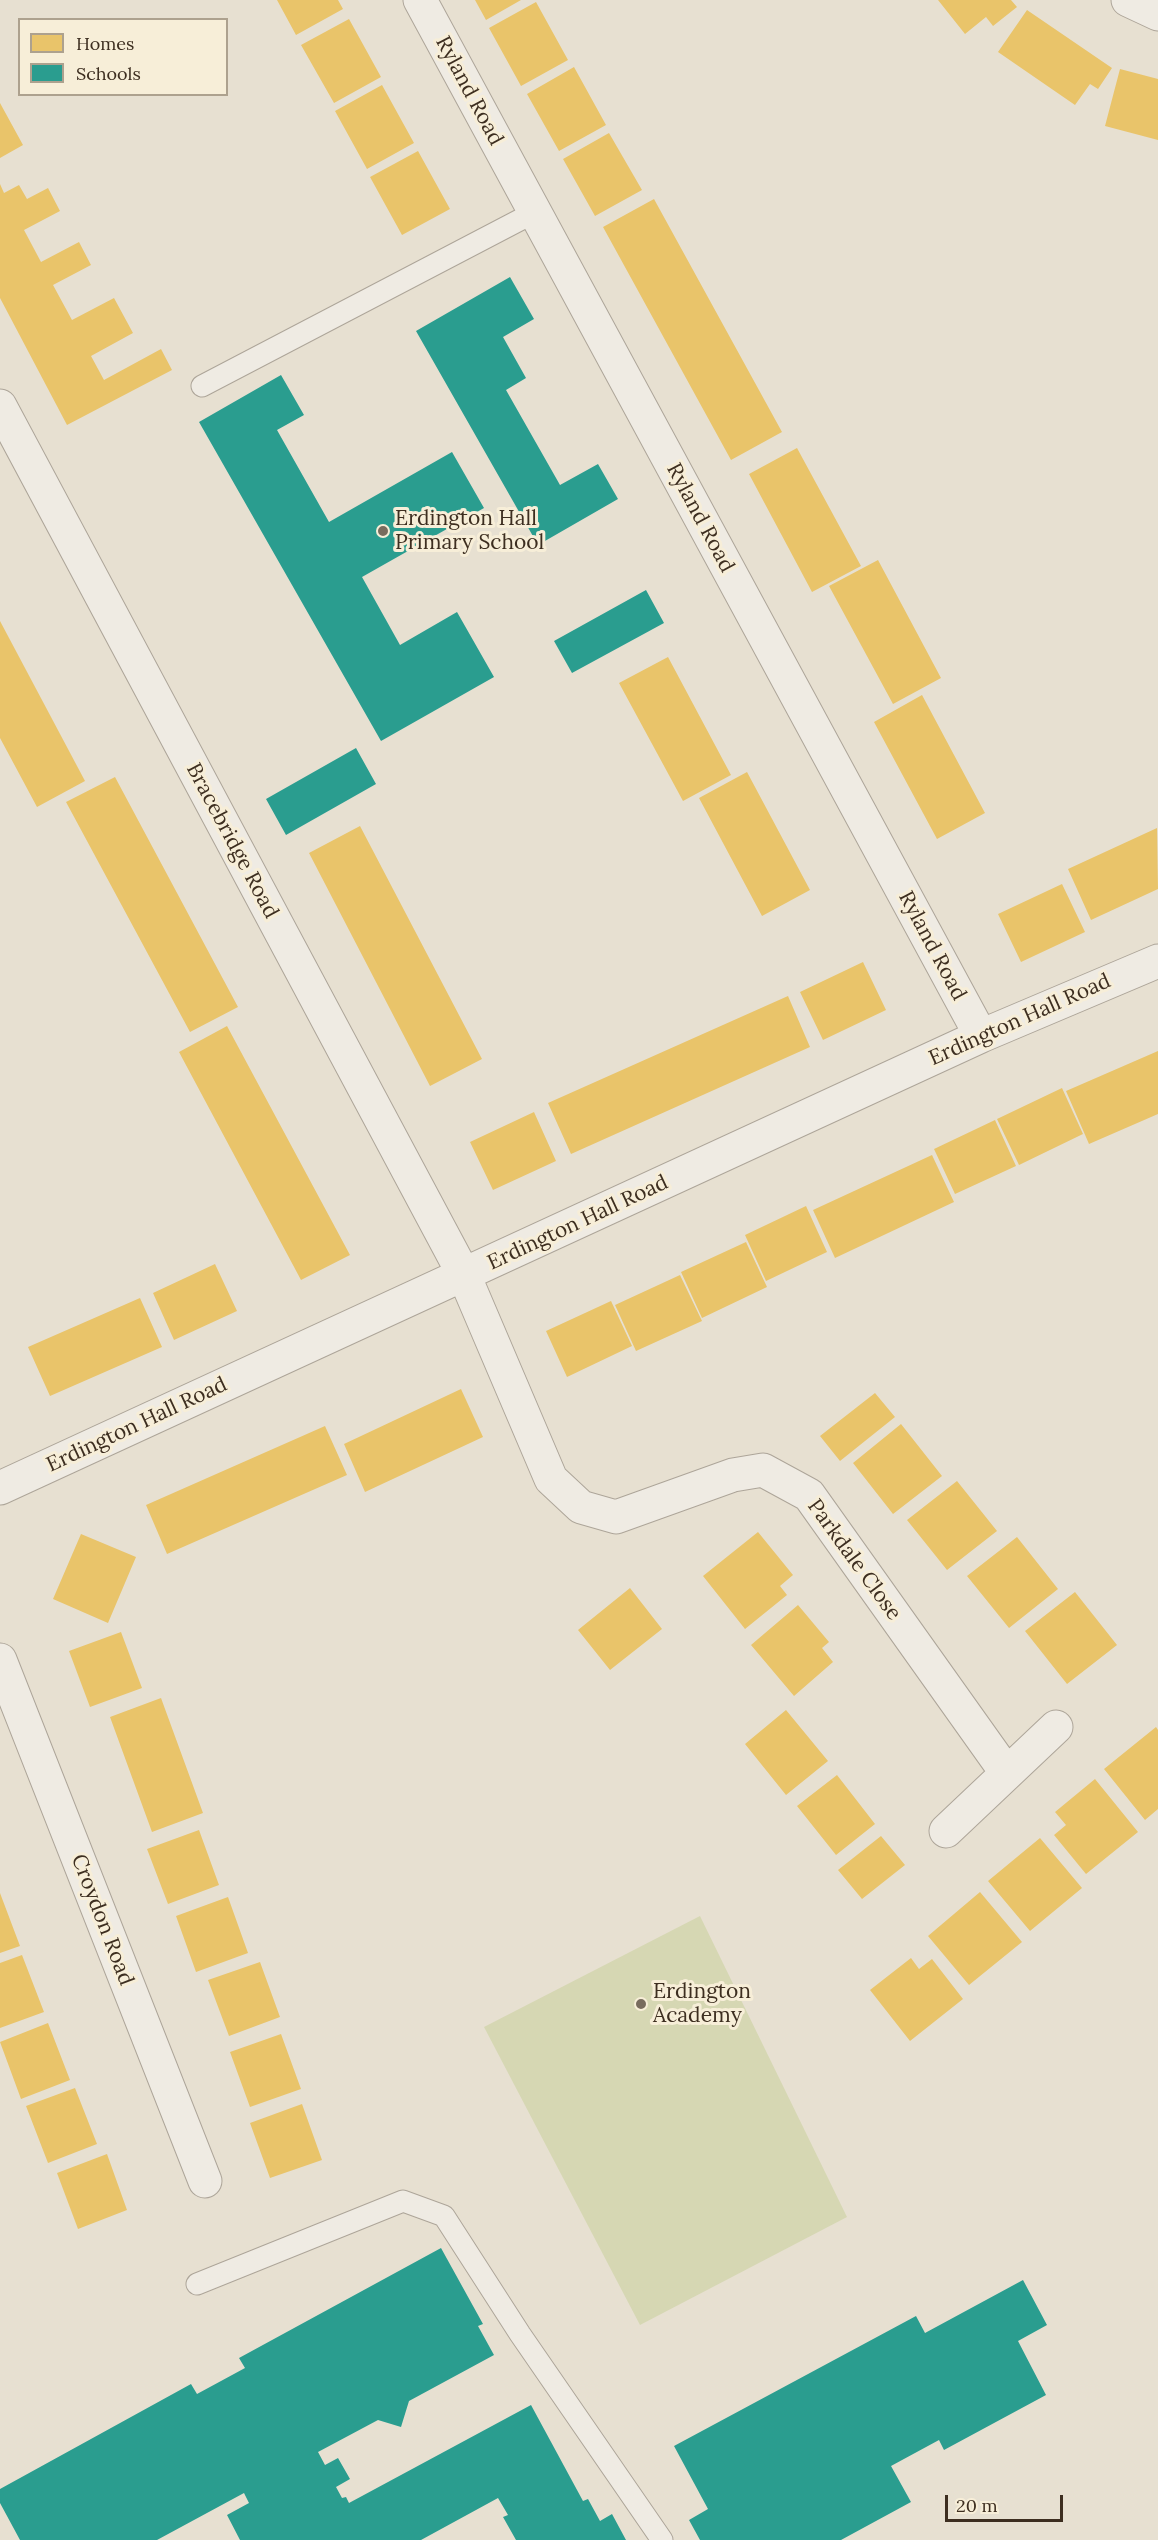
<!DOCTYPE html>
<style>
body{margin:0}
#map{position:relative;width:1158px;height:2540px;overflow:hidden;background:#e7e0d1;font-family:Lora,serif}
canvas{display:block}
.legend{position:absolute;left:18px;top:18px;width:210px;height:78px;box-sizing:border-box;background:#f7eed8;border:2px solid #ada18e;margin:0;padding:8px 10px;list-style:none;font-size:18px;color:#3d2e20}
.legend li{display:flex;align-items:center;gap:12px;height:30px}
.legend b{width:30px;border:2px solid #ada18e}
.scale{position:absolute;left:945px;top:2495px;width:118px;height:27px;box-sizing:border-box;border:3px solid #3d2e20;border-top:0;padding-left:8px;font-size:18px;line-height:21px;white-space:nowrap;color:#3d2e20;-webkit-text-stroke:4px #f7eed8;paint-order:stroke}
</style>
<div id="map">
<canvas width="1158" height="2540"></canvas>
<ul class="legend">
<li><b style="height:16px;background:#e9c46a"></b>Homes</li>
<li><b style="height:16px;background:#2a9d8f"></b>Schools</li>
</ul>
<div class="scale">20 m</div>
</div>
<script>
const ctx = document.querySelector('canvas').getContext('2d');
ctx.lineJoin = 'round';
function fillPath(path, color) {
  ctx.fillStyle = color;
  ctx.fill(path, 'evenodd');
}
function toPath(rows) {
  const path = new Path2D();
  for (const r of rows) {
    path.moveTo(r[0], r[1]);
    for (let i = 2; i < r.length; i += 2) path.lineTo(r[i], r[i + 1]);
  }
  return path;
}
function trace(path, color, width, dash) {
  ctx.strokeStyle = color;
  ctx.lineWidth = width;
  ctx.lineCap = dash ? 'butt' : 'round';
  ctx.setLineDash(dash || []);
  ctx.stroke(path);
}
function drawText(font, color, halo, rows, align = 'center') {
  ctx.font = font + ' Lora,serif';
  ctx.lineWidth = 6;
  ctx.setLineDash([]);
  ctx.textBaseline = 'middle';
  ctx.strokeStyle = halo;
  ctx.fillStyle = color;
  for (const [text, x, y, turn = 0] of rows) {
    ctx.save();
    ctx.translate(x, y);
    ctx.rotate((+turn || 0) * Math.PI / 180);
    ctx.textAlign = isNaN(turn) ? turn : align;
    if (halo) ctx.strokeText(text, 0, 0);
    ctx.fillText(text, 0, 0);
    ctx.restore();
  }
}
const green = toPath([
 [700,1916,847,2217,640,2325,484,2027]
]);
const homes = toPath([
 [277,0,338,0,343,9,296,35],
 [475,0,521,0,486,20],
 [938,0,1011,0,1017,7,993,26,986,17,965,34],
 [536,2,568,60,521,86,489,28],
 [1027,10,1112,68,1098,89,1090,84,1075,105,998,52],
 [349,19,381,77,334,103,301,45],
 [574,67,606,125,559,151,527,94],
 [1120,69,1158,79,1158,140,1105,126],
 [382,85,414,143,367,169,335,111],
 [0,103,23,145,0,158],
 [609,133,642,190,595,216,563,159],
 [418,151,450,209,402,235,370,177],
 [0,184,4,193,19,185,27,199,48,188,60,211,24,230,41,262,79,242,91,265,53,285,72,320,114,298,133,333,91,356,104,380,161,349,172,370,67,425,0,298],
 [654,199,782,432,731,460,603,227],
 [797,448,861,566,812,592,749,474],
 [878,560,941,678,893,704,829,586],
 [0,621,85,781,37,807,0,738],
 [668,657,731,775,683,801,619,683],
 [922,695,985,813,937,839,874,722],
 [747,772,810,890,762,916,699,798],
 [115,777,238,1007,190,1032,66,802],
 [360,826,482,1059,430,1086,309,853],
 [1157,828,1158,889,1091,920,1068,869],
 [1062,884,1085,932,1021,962,998,914],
 [863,962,886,1010,823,1040,800,992],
 [788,996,810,1047,571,1154,548,1103],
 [227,1026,350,1255,301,1280,179,1052],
 [1158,1051,1158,1114,1089,1144,1066,1091],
 [1062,1088,1083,1134,1019,1165,997,1119],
 [534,1112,556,1161,493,1190,470,1142],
 [995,1120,1016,1166,955,1194,934,1149],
 [932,1155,954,1202,835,1258,813,1210],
 [806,1206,827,1252,766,1281,745,1235],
 [746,1242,767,1287,702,1318,681,1272],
 [215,1264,237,1311,174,1340,153,1293],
 [680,1275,702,1321,636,1351,615,1305],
 [140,1298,162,1347,50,1396,28,1347],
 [611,1301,632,1346,567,1377,546,1331],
 [461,1389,483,1437,365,1492,344,1444],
 [875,1393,895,1417,840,1461,820,1436],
 [901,1424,942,1476,893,1514,853,1463],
 [325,1426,347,1475,167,1554,146,1505],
 [957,1481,997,1531,947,1570,907,1520],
 [758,1532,793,1575,780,1586,787,1595,745,1629,703,1576],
 [81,1534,136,1557,108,1623,53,1599],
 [1017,1537,1058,1589,1009,1628,967,1576],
 [630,1588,662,1629,610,1670,578,1630],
 [1075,1592,1117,1645,1067,1684,1025,1631],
 [798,1605,829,1642,822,1648,833,1662,794,1696,751,1645],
 [121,1632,142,1688,90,1707,69,1651],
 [161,1698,203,1813,152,1832,110,1717],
 [786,1710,828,1761,786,1795,745,1744],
 [1156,1727,1158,1730,1158,1809,1145,1820,1104,1769],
 [837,1775,875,1824,836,1855,797,1806],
 [1095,1779,1138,1832,1086,1874,1054,1835,1066,1825,1055,1812],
 [199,1830,219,1885,168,1904,147,1849],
 [881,1836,905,1865,862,1899,838,1870],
 [1040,1838,1082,1888,1030,1931,988,1881],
 [980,1892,1022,1942,969,1985,928,1936],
 [0,1893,20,1946,0,1953],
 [228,1897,248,1953,196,1972,176,1916],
 [22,1955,44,2012,0,2028,0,1963],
 [911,1958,919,1969,932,1959,963,1999,910,2041,870,1990],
 [260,1962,280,2017,229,2036,208,1980],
 [48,2023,70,2080,21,2099,0,2042],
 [281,2034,301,2089,250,2107,230,2052],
 [75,2088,97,2144,48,2163,26,2106],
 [302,2104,322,2160,270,2178,250,2123],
 [107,2154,127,2210,78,2229,57,2173]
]);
const schools = toPath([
 [510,277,534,319,503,337,526,378,506,390,560,485,598,464,618,499,538,545,416,331],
 [281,375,304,415,277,430,329,522,452,452,484,508,362,577,400,645,457,612,494,677,381,741,199,422],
 [646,590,664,623,572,673,554,641],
 [356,748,376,784,286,835,266,799],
 [441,2248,483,2324,478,2326,494,2355,409,2401,401,2427,378,2420,318,2452,325,2465,338,2458,350,2479,336,2487,342,2498,346,2497,349,2503,531,2405,583,2501,588,2499,600,2521,612,2514,626,2540,516,2540,503,2517,508,2515,498,2498,421,2540,240,2540,227,2515,249,2503,244,2493,157,2540,20,2540,0,2503,0,2489,191,2384,197,2394,245,2368,239,2358],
 [1023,2280,1047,2325,1018,2341,1046,2395,944,2450,939,2440,891,2466,911,2502,841,2540,700,2540,689,2520,708,2509,674,2446,916,2316,925,2333]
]);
const lane = toPath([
 [202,386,535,212],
 [197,2284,403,2201,444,2216,520,2334,662,2540]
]);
const street = toPath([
 [420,0,981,1036],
 [1128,0,1158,14],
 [0,406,464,1275,551,1479,581,1507,616,1517,733,1475,763,1470,809,1495,1006,1772],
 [0,1488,981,1036,1158,961],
 [0,1660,205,2181],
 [946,1831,1056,1727]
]);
const markers = [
 [383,531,6,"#786c5e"],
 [641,2004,6,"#786c5e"]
];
const streetNames = [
 ["Ryland Road",469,91,62],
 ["Ryland Road",700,518,62],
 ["Bracebridge Road",232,841,62],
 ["Ryland Road",932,946,62],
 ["Erdington Hall Road",1020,1020,-24],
 ["Erdington Hall Road",578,1223,-25],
 ["Erdington Hall Road",137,1425,-25],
 ["Parkdale Close",854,1560,54],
 ["Croydon Road",102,1920,69]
];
const poiNames = [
 ["Erdington Hall",395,519],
 ["Primary School",395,543],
 ["Erdington",653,1992],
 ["Academy",653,2016]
];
fillPath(green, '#d6d7b3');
fillPath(homes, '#e9c46a');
fillPath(schools, '#2a9d8f');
trace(lane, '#ada599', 23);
trace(street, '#ada599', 35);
trace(lane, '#efebe3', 21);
trace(street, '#efebe3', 33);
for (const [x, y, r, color] of markers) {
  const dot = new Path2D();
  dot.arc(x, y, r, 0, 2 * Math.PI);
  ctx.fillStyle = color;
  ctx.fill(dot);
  trace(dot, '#f7eed8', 2);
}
drawText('21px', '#3d2e20', '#f7eed8', streetNames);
drawText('21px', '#3d2e20', '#f7eed8', poiNames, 'left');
</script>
